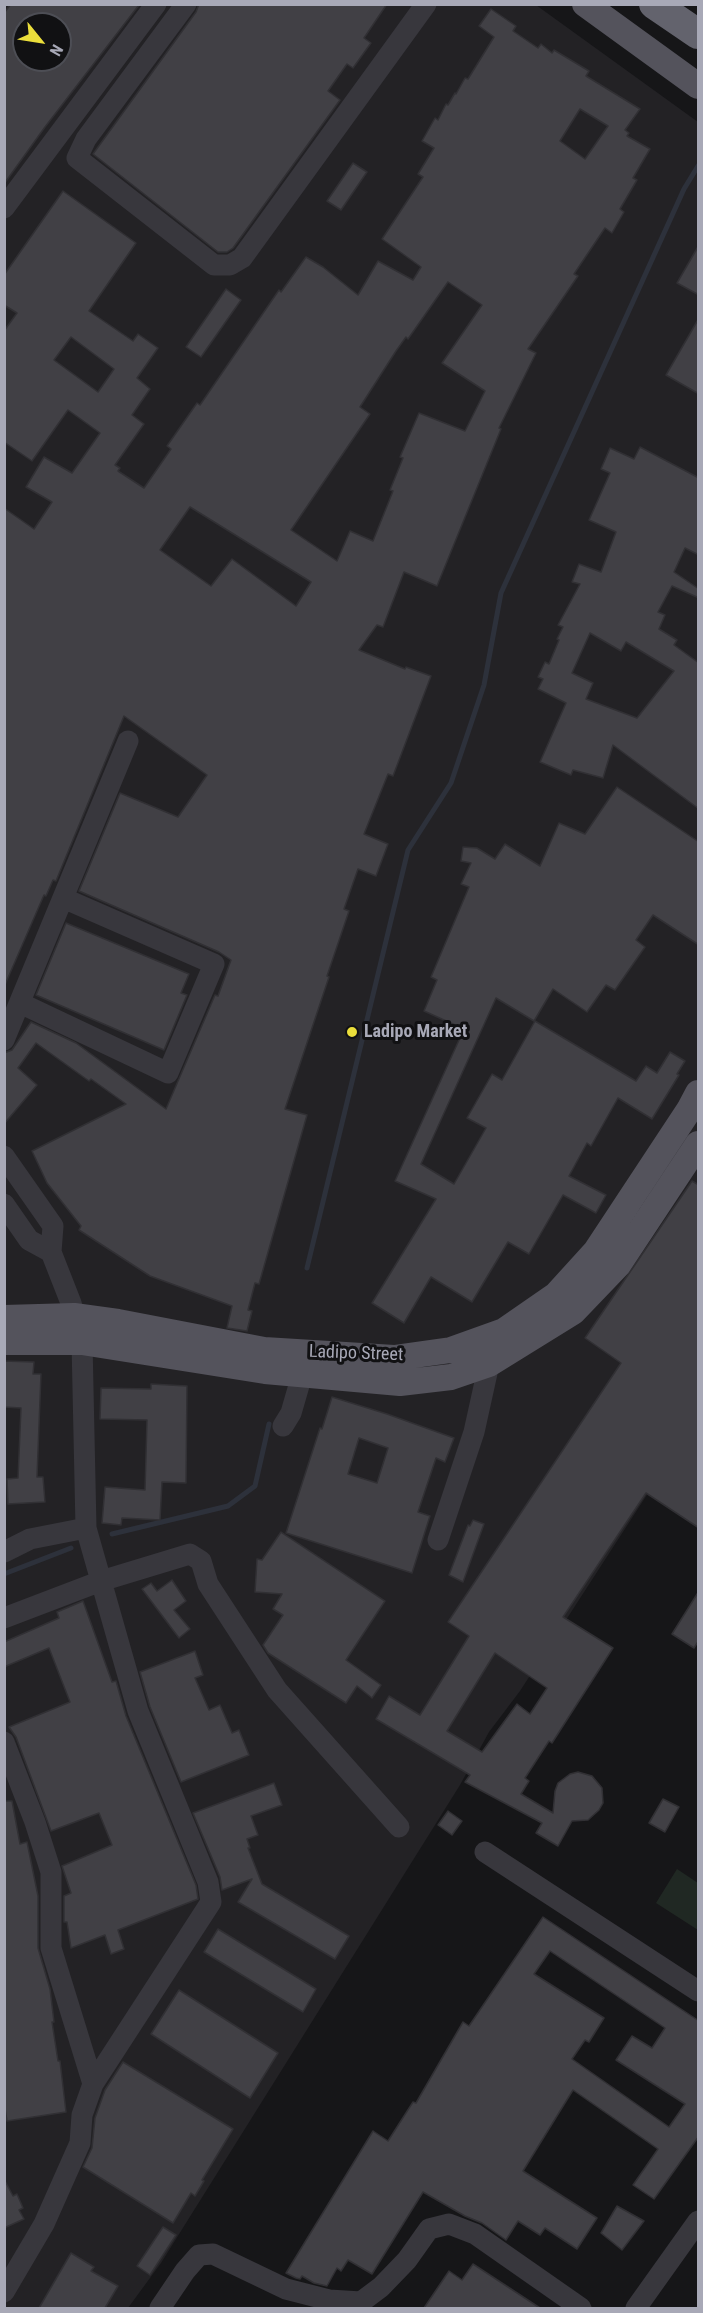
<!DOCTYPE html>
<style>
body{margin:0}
#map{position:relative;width:703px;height:2313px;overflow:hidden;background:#161618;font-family:"Roboto Condensed",sans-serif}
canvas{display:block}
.frame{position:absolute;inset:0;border:6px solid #a8a9b7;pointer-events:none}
.north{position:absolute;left:12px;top:12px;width:60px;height:60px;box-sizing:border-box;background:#111113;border:2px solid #4d4e55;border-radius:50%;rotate:120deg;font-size:16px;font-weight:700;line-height:24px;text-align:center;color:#a8a9b7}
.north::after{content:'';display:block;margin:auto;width:21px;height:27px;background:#ebde3b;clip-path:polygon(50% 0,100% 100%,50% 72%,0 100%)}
</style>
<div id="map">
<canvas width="703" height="2313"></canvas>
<div class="frame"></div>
<div class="north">N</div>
</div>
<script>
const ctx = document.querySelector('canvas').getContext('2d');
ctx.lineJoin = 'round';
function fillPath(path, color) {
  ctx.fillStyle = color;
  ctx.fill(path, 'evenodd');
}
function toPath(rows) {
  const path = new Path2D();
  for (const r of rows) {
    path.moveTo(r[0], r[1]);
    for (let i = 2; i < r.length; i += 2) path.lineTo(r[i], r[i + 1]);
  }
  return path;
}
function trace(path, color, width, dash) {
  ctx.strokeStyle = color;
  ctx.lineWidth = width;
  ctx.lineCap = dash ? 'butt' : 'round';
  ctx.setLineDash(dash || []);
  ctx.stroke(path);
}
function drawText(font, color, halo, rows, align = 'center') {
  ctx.font = font + ' "Roboto Condensed",sans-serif';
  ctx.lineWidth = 6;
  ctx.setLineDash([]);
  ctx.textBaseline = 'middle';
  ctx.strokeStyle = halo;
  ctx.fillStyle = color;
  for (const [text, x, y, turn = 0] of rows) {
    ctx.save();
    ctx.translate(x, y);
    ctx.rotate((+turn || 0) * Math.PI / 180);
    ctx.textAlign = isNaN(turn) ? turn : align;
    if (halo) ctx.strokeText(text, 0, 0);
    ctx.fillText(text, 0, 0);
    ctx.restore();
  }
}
const built = toPath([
 [5,5,536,5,698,122,698,1416,520,1691,489,1732,460,1785,161,2263,128,2308,5,2308],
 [24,24,60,24,60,60,24,60]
]);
const green = toPath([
 [677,1869,698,1883,698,1930,656,1903]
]);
const stream = toPath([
 [307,1268,408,850,451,783,484,685,501,593,684,189,698,166],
 [112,1534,228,1506,255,1486,269,1424],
 [4,1574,71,1548]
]);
const building = toPath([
 [11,4,139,5,45,127,4,184,4,13,11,4],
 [24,24,60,24,60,60,24,60,24,24],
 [199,4,387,4,364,38,371,43,353,68,347,64,328,91,340,100,233,248,227,252,218,252,93,154,196,12,199,4],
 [491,9,516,26,513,31,538,48,541,44,552,53,554,50,589,71,586,76,640,109,625,130,629,133,627,136,650,149,633,178,637,180,620,209,624,212,612,233,605,228,574,274,578,276,528,349,536,353,499,428,501,429,437,586,404,572,383,627,377,625,359,650,405,669,406,667,431,676,393,776,388,774,364,834,388,844,376,876,358,869,344,909,349,911,327,976,329,977,285,1109,307,1115,259,1284,255,1283,248,1310,252,1311,247,1331,227,1328,232,1306,150,1276,79,1230,81,1226,47,1183,32,1151,126,1104,91,1079,89,1081,36,1043,18,1068,37,1085,4,1124,4,1053,12,1050,31,1022,76,1043,166,1109,215,995,218,996,231,960,219,952,79,891,120,793,178,817,207,775,124,716,56,881,53,880,46,896,44,895,4,987,4,508,34,529,52,502,26,487,44,457,72,473,100,433,68,410,32,461,4,442,4,331,17,313,4,305,4,275,63,191,136,243,89,311,133,341,138,334,158,348,137,378,150,389,132,415,144,424,115,465,120,468,118,471,144,488,171,449,167,446,197,403,200,405,279,290,281,292,306,257,323,267,358,295,378,261,413,280,421,267,382,239,423,177,418,174,434,148,422,141,435,118,438,120,446,104,448,105,455,93,456,94,465,78,468,79,494,37,479,26,491,9],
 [580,109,608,126,585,159,560,141,580,109],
 [448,282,482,305,442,363,485,391,465,431,419,413,400,457,403,458,390,490,393,491,373,541,350,531,337,561,291,530,370,414,360,407,396,351,406,337,408,339,448,282],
 [71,337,114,369,98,392,54,360,71,337],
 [190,507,311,582,296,606,232,559,211,586,160,550,190,507],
 [353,163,367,172,341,210,327,201,353,163],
 [699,245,699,295,677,283,699,245],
 [226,289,241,300,201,357,186,347,226,289],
 [699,318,699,394,666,375,699,318],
 [640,447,699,478,699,555,685,548,674,572,699,589,699,598,672,586,658,612,665,615,659,629,677,640,674,645,699,663,699,809,613,745,603,778,573,770,571,775,540,762,566,703,538,689,543,679,538,677,545,662,549,664,559,640,557,639,563,627,558,625,580,584,572,582,579,564,601,572,616,532,589,520,610,473,601,469,610,448,634,459,640,447],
 [590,633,621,651,626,642,674,671,637,718,586,699,593,683,572,673,590,633],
 [617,787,699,842,699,945,653,915,636,940,645,947,615,990,606,985,587,1012,553,989,534,1021,496,998,421,1164,454,1184,486,1128,467,1118,492,1074,502,1080,535,1021,636,1081,646,1066,657,1073,670,1052,685,1061,677,1074,679,1075,652,1119,618,1098,591,1146,587,1143,569,1176,606,1195,596,1213,563,1195,529,1254,508,1242,472,1302,431,1277,404,1323,372,1303,436,1199,395,1181,464,1029,424,1011,437,980,431,977,469,887,461,884,471,863,461,861,463,847,477,848,495,859,505,844,540,866,559,823,585,834,617,787],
 [66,923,189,974,181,993,187,995,164,1050,36,995,66,923],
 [692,1181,699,1185,699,1528,646,1493,563,1617,613,1648,552,1743,549,1741,525,1778,529,1781,521,1794,553,1813,555,1791,558,1783,570,1774,578,1772,592,1776,602,1788,603,1803,599,1810,588,1820,572,1821,558,1846,536,1833,542,1823,465,1782,470,1775,376,1719,389,1696,420,1715,469,1636,448,1622,621,1363,585,1338,692,1181],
 [495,1653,547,1688,530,1714,517,1704,482,1752,447,1731,495,1653],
 [4,1361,34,1362,33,1374,41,1374,37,1477,43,1477,45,1502,8,1504,7,1479,18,1478,21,1408,4,1407,4,1361],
 [151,1384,187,1386,186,1483,162,1482,160,1520,122,1518,121,1525,102,1523,105,1487,145,1490,147,1420,100,1419,101,1388,151,1389,151,1384],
 [332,1397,387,1414,454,1438,445,1462,436,1458,418,1512,430,1516,412,1573,286,1533,320,1428,322,1429,332,1397],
 [359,1438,388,1448,377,1483,348,1474,359,1438],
 [473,1520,484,1524,463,1582,449,1575,468,1525,470,1526,473,1520],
 [281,1532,385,1601,346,1660,381,1685,372,1698,357,1686,346,1703,268,1653,263,1645,283,1615,273,1609,282,1594,255,1592,257,1559,262,1560,281,1532],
 [172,1580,186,1601,174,1610,190,1629,179,1638,142,1589,151,1583,157,1591,172,1580],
 [699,1591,699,1640,694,1648,672,1634,699,1591],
 [83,1601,112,1682,116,1681,126,1716,196,1885,198,1899,118,1930,124,1949,111,1954,105,1935,71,1948,67,1922,64,1922,64,1896,71,1893,62,1866,112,1845,99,1813,51,1831,16,1737,9,1727,70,1702,49,1648,4,1667,4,1642,59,1618,57,1612,83,1601],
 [195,1651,203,1675,195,1678,209,1710,220,1705,232,1733,239,1730,249,1755,181,1782,150,1707,140,1672,195,1651],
 [274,1783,282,1805,251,1816,258,1835,247,1839,250,1848,248,1848,262,1884,349,1936,335,1959,238,1902,252,1879,222,1890,220,1877,193,1813,274,1783],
 [663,1799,679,1807,665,1832,649,1823,663,1799],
 [4,1801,12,1801,20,1844,27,1842,38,1896,38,1948,50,1989,54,2022,52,2022,58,2061,60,2061,66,2112,7,2121,4,2102,4,1801],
 [448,1811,462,1821,452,1835,438,1825,448,1811],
 [543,1917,699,2021,699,2136,654,2199,633,2185,658,2149,573,2090,523,2171,597,2218,577,2249,545,2228,540,2235,518,2221,506,2240,482,2223,465,2216,423,2192,372,2274,348,2260,341,2271,337,2268,327,2286,314,2283,302,2276,300,2279,296,2278,286,2273,373,2131,388,2141,413,2102,416,2103,463,2022,469,2026,543,1917],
 [550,1951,665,2028,652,2048,632,2036,616,2060,685,2104,669,2127,572,2059,585,2040,589,2042,604,2018,534,1974,550,1951],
 [218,1929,316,1989,303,2012,204,1952,218,1929],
 [179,1990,278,2053,250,2098,151,2034,179,1990],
 [123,2062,233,2129,202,2180,204,2181,195,2196,191,2193,173,2223,83,2167,92,2148,95,2118,105,2090,123,2062],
 [4,2179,13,2196,17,2194,23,2208,19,2210,24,2219,4,2228,4,2179],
 [617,2206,644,2221,622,2250,601,2233,617,2206],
 [163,2227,176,2235,150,2275,137,2266,163,2227],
 [71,2253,94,2267,91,2271,118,2286,105,2308,39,2308,71,2253],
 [473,2264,540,2308,424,2308,449,2271,462,2280,473,2264]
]);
const minor = toPath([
 [186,4,86,139,77,158,214,265,230,265,242,258,426,4],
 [4,208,156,4],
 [20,1003,168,1073,214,964,63,898],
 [4,1040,128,741],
 [4,1156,53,1226,51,1252,71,1303,82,1342,86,1528,138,1711,208,1882,211,1902,93,2084,82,2115,80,2143,44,2224,4,2292],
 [4,1204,29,1240,51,1252],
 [283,1426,291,1413,302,1375],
 [438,1540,474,1432,489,1364],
 [4,1552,30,1539,86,1528],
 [4,1618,101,1581,190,1554,201,1561,208,1584,277,1690,399,1827],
 [4,1742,35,1822,51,1872,51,1948,93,2084],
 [485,1852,698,1991],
 [160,2308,185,2271,199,2255,213,2254,286,2289,329,2300,361,2302,381,2287,407,2260,429,2229,449,2224,475,2234,581,2308],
 [636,2308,698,2221]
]);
const major = toPath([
 [585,4,698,86],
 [4,1318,74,1316,118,1322,264,1350,394,1358,451,1350,504,1331,556,1295,596,1251,689,1110,698,1093],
 [4,1342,82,1342,265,1371,400,1383,451,1377,489,1364,573,1312,618,1265,698,1144]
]);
const highway = toPath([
 [654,4,698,34]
]);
const markers = [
 [352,1032,6,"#ebde3b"]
];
const poiNames = [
 ["Ladipo Market",364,1032]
];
const streetNames = [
 ["Ladipo Street",356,1354,2]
];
fillPath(built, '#232225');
fillPath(green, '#202823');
trace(stream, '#2d313b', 5);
fillPath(building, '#414045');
trace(building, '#313034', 1.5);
trace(minor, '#38373d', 21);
trace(major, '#54535c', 26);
trace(highway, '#63636d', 30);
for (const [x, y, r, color] of markers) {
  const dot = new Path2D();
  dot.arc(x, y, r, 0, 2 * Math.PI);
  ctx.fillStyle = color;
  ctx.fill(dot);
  trace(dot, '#111113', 2);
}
drawText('bold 18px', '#a8a9b7', '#111113', poiNames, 'left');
drawText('18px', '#a8a9b7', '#111113', streetNames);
</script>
